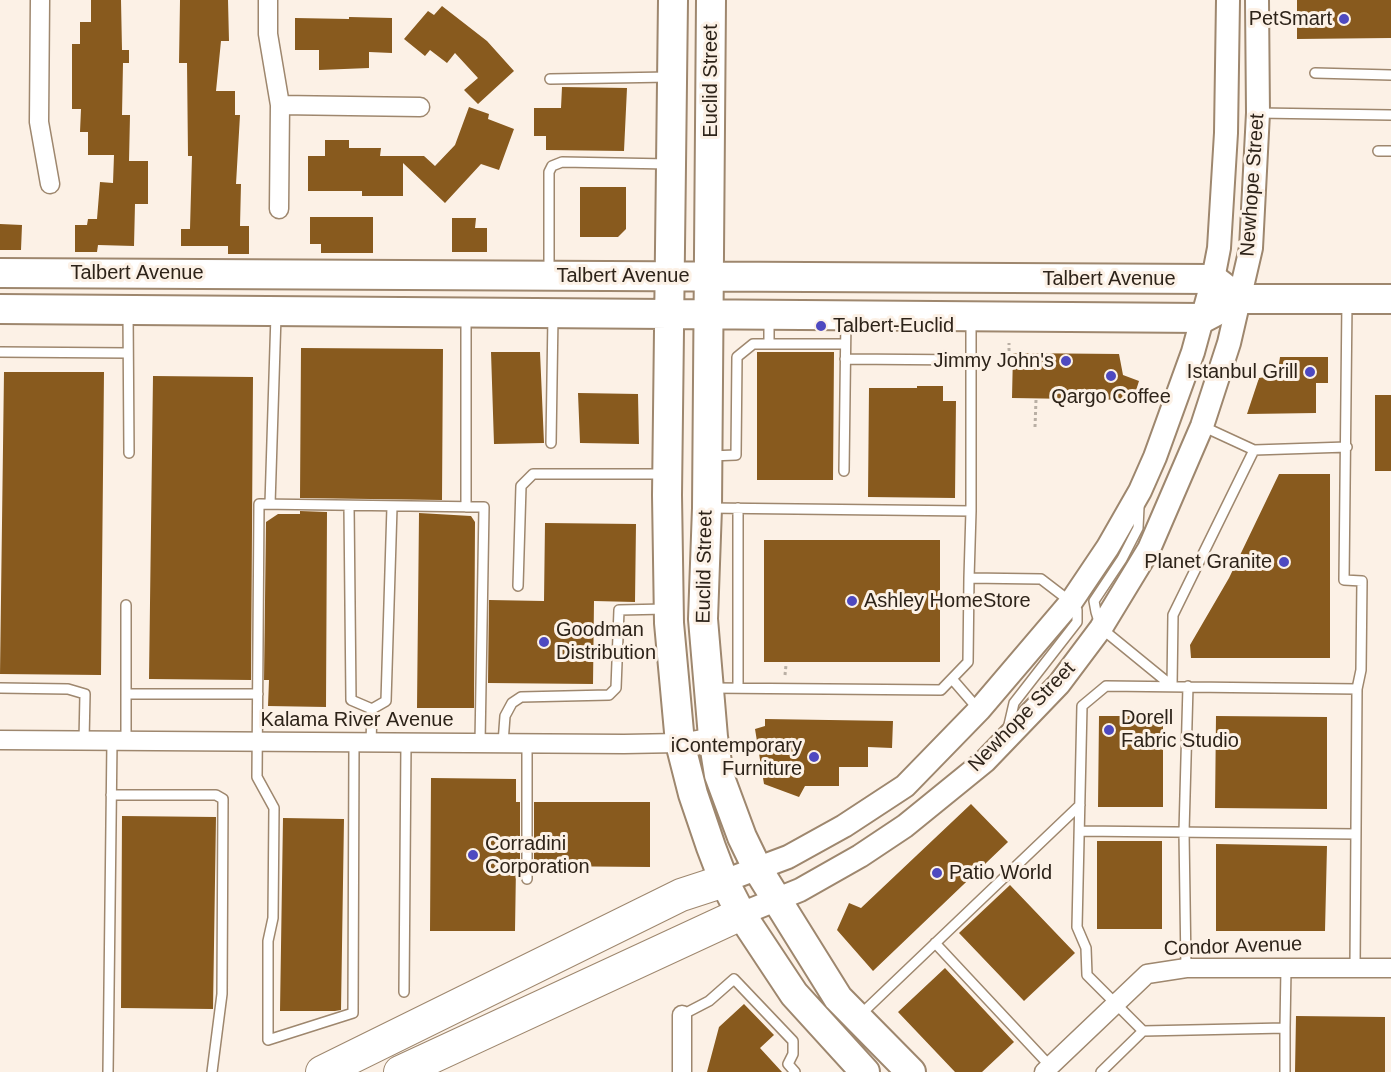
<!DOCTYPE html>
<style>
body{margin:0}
canvas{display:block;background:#fcf1e6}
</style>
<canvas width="1391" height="1072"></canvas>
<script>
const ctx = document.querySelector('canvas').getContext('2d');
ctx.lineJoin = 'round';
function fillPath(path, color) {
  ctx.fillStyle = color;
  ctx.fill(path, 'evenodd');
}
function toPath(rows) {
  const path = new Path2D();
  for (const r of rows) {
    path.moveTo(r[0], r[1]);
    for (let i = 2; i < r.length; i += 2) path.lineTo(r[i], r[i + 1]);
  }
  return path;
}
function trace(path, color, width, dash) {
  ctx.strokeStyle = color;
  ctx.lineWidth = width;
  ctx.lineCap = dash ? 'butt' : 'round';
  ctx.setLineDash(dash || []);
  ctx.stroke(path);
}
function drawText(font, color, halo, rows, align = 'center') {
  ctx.font = font + ' Arial,sans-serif';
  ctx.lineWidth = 6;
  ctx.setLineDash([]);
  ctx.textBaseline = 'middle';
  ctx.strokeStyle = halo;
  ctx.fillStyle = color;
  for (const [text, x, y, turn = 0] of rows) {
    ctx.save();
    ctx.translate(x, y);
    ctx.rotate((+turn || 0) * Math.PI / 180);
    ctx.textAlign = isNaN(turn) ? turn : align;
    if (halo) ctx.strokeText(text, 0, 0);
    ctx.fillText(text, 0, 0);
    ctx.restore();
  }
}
const building = toPath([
 [91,0,121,0,122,50,129,50,129,63,123,63,122,115,130,115,129,161,148,161,148,204,135,204,134,246,98,245,97,252,75,252,75,225,87,225,88,219,97,219,100,182,113,183,114,155,88,155,88,132,80,132,81,109,72,109,72,44,80,44,80,22,91,22],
 [180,0,228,0,229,41,221,41,216,91,235,91,235,115,240,115,236,184,241,184,240,226,249,226,249,254,228,254,228,246,181,246,181,229,190,229,192,156,188,156,187,63,179,63],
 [1297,0,1391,0,1391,38,1297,39],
 [442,6,487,41,514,71,478,104,464,90,478,78,455,53,447,63,430,50,425,56,404,39,428,11,434,15],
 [349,17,392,18,392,53,369,52,369,68,319,70,319,50,295,50,295,18,349,19],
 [562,87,627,88,624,151,546,150,546,136,534,136,534,108,561,108],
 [469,107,489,114,488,119,514,129,499,170,481,164,445,203,403,163,403,196,362,196,362,191,308,191,308,156,325,156,325,140,349,140,349,148,381,148,380,156,424,156,435,166,455,145],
 [580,187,626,187,626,229,618,237,580,237],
 [310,217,373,217,373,253,321,253,321,244,310,244],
 [452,218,476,218,475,228,487,228,487,252,452,252],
 [0,224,22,225,21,250,0,250],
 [301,348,443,349,442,500,300,498],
 [491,352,540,352,544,443,494,444],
 [757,352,834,352,833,480,757,480],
 [1013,353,1119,354,1123,375,1139,381,1133,400,1012,398],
 [1280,357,1328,357,1328,383,1316,383,1316,413,1247,414,1259,378,1272,376,1278,371],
 [4,372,104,372,101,675,0,674],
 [153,376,253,377,251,680,149,679],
 [917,386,943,386,943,401,956,401,955,498,868,497,869,388,917,388],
 [578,393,638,394,639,444,580,443],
 [1375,395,1391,395,1391,471,1375,471],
 [1279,474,1330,474,1330,658,1191,658,1190,645,1229,578],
 [300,511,327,512,326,707,268,706,269,680,264,680,266,522,278,514,300,514],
 [419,513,471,516,475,522,474,708,417,708],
 [545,523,636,524,635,602,594,601,593,684,488,683,489,600,544,601],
 [764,540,940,540,940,662,764,662],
 [1099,716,1163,716,1163,807,1098,807],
 [1216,716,1327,717,1327,809,1215,808],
 [765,719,893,721,892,748,868,747,868,767,839,767,839,786,805,786,799,797,764,784,755,729,765,726],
 [431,778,516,779,516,802,520,802,520,866,516,866,515,931,430,931],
 [534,802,650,802,650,867,534,866],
 [971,804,1008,842,873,971,837,930,849,903,861,908],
 [122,816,216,817,213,1009,121,1008],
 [283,818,344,819,341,1010,335,1011,280,1011],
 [1097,841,1162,841,1162,929,1097,929],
 [1216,844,1327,846,1325,931,1216,931],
 [1010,885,1075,953,1024,1001,959,933],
 [945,968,1014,1042,982,1072,955,1072,898,1012],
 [744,1004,774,1035,760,1048,782,1072,707,1072,719,1027],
 [1296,1016,1385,1017,1385,1072,1295,1072]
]);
const path = toPath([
 [1009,351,1009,343],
 [1035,427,1036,400],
 [785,675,786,665]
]);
const service = toPath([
 [1315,73,1391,75],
 [550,79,670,77],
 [1258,113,1391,115],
 [1378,151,1391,151],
 [549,273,549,172,552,166,562,162,669,164],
 [128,312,129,453],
 [769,319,769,344],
 [0,352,128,353],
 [845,359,971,360],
 [1202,426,1254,450,1347,447],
 [551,443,553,316],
 [710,456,736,455,737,357,753,344,845,344],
 [844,471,846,317],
 [270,504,276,315],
 [349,506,351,700,372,709,386,701,392,507],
 [466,507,466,317],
 [1139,507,1138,528,1122,559,1094,601,1096,612,1101,628,1172,686],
 [709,508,971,511,971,319],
 [969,578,971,511],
 [518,586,521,486,533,474,665,474],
 [953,680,979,710],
 [1172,686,1173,615,1254,450],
 [738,687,738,508],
 [0,688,68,689,85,694,84,741],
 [712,688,941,690,968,662,969,578,1041,579,1071,602,1077,610,1077,622,1014,703,1008,729],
 [126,694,258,694],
 [126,741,126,605],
 [354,742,353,1013,268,1040,268,941,273,918,274,808,257,777,259,504,484,507,480,743],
 [371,743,372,709],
 [503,743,505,716,512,703,521,697,609,695,616,688,619,610,666,609],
 [527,743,527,879],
 [111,795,216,795,223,799,222,994,212,1072],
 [1080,831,1356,834],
 [935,943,1050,1066],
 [1355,967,1357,689],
 [1186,968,1184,832,1188,686],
 [404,992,406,743],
 [682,1015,709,1001,734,979,793,1041,793,1054,788,1064,795,1072],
 [859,1016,1080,805],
 [1143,1031,1087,975,1086,948,1077,927,1082,706,1106,686,1357,689,1361,670,1362,581,1344,580,1347,301],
 [108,1072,112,741],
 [1101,1072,1143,1031,1285,1028,1286,968],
 [1285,1072,1285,1028]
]);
const minor = toPath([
 [40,0,39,122,50,184],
 [268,0,268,34,280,105,279,209],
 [280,105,420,107],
 [0,740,624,744,680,743,713,737],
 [682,1015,682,1072],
 [1044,1072,1147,974,1186,968,1391,968]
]);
const tertiary = toPath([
 [724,881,788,857,844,826,905,786,979,710,1071,602,1108,547,1140,491,1155,457,1193,352,1213,279,1219,248,1226,133,1228,0],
 [741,914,800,890,860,856,905,826,985,761,1059,684,1101,628,1149,549,1202,426,1229,343,1251,248,1258,113,1257,0]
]);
const primary = toPath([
 [673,0,667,495,669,623,680,743,693,794,711,847,724,881,741,914,794,994,865,1072],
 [711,0,707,508,703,619,713,737,719,775,742,837,757,868,838,998,911,1072],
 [0,273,1213,279,1239,299],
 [0,309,1203,318,1239,299,1391,299]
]);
const motorway = toPath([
 [322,1072,681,895,724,881],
 [400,1072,741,914]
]);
const markers = [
 [1344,19,6,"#4e49c0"],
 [821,326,6,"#4e49c0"],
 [1066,361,6,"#4e49c0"],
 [1310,372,6,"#4e49c0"],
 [1111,376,6,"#4e49c0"],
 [1284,562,6,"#4e49c0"],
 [852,601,6,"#4e49c0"],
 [544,642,6,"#4e49c0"],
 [1109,730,6,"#4e49c0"],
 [814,757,6,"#4e49c0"],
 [473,855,6,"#4e49c0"],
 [937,873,6,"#4e49c0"]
];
const poiNames = [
 ["PetSmart",1332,19,"right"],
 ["Talbert-Euclid",833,326],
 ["Jimmy John's",1054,361,"right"],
 ["Istanbul Grill",1298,372,"right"],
 ["Qargo Coffee",1111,397,"center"],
 ["Planet Granite",1272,562,"right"],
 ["Ashley HomeStore",864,601],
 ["Goodman",556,630],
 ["Distribution",556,653],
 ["Dorell",1121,718],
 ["Fabric Studio",1121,741],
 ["iContemporary",802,746,"right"],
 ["Furniture",802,769,"right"],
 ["Corradini",485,844],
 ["Corporation",485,867],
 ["Patio World",949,873]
];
const streetNames = [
 ["Euclid Street",711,81,-90],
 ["Newhope Street",1253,185,-86],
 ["Talbert Avenue",137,273],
 ["Talbert Avenue",623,276],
 ["Talbert Avenue",1109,279],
 ["Euclid Street",705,567,-89],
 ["Newhope Street",1022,717,-46],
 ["Kalama River Avenue",357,720],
 ["Condor Avenue",1233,947,-2]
];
fillPath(building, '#885a1e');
trace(service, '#9e876e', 12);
trace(minor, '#9e876e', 21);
trace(tertiary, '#9e876e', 26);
trace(primary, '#9e876e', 32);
trace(motorway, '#9e876e', 34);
trace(path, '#b9afa4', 3, [3, 3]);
trace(service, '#fff', 9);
trace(minor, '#fff', 18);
trace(tertiary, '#fff', 22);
trace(primary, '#fff', 28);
trace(motorway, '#fff', 32);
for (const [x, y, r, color] of markers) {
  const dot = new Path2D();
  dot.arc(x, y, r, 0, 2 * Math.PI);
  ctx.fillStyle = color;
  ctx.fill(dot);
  trace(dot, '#fcf1e6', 2);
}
drawText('20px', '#2d2319', '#fcf1e6', poiNames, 'left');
drawText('20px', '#2d2319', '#fcf1e6', streetNames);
</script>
